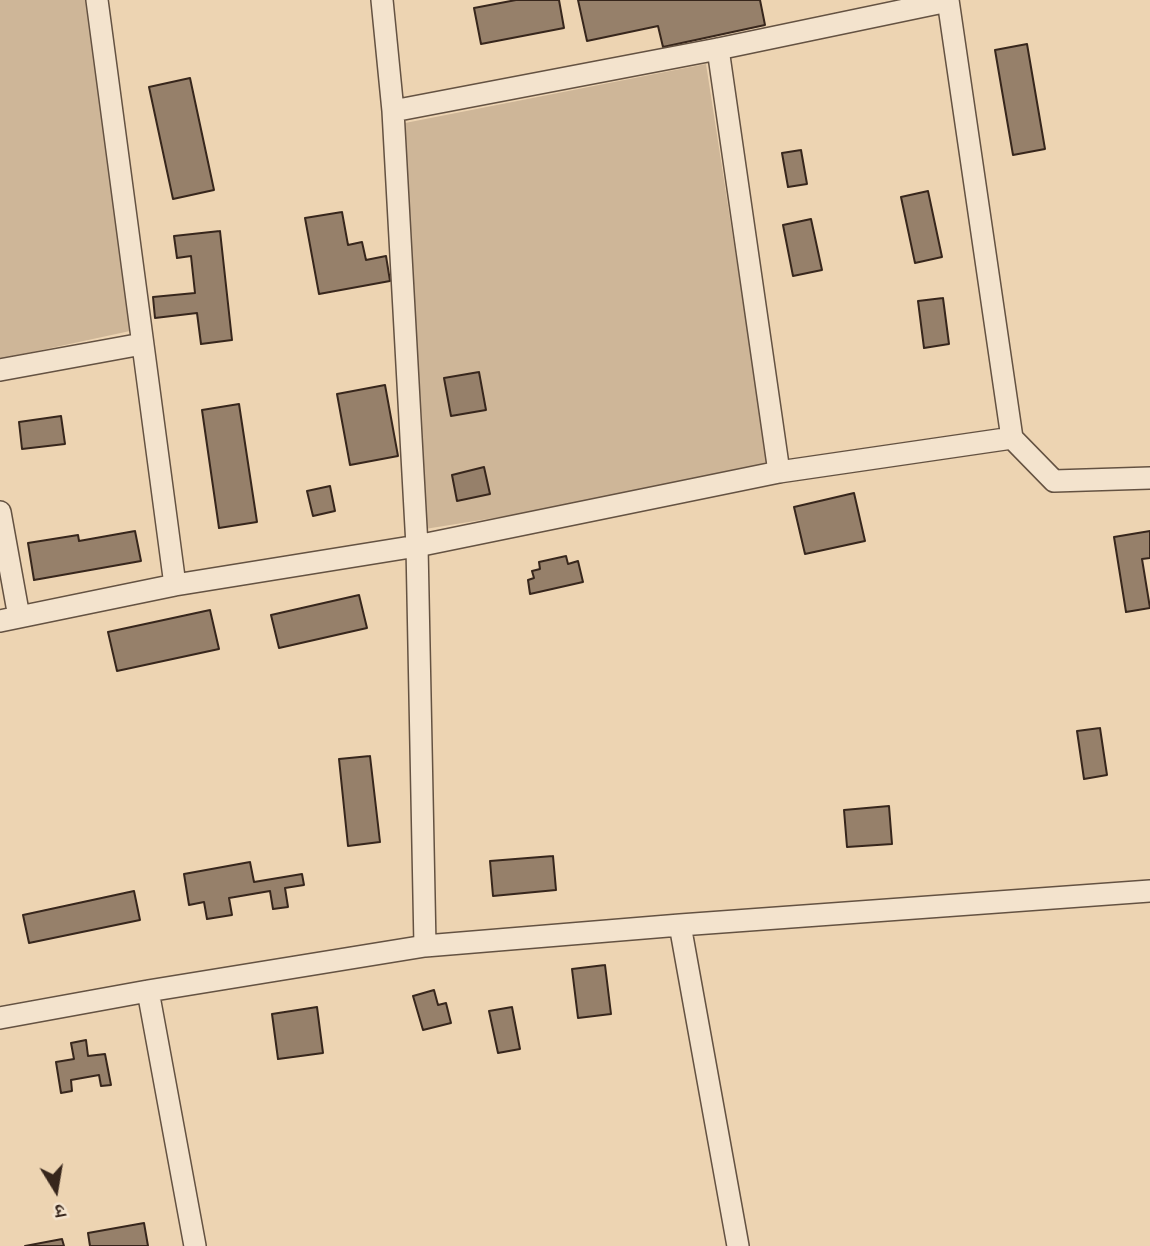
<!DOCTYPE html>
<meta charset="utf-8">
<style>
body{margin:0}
#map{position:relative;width:1150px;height:1246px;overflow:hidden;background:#edd4b2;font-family:"EB Garamond","Noto Serif Devanagari",serif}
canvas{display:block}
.north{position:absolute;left:21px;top:1155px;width:70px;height:70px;-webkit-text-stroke:5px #f3e3cd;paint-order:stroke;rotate:169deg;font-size:19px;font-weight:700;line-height:28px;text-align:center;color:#37261c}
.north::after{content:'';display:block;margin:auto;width:24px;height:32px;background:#37261c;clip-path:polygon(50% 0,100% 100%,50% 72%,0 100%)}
</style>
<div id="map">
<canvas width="1150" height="1246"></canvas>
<div class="north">उ</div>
</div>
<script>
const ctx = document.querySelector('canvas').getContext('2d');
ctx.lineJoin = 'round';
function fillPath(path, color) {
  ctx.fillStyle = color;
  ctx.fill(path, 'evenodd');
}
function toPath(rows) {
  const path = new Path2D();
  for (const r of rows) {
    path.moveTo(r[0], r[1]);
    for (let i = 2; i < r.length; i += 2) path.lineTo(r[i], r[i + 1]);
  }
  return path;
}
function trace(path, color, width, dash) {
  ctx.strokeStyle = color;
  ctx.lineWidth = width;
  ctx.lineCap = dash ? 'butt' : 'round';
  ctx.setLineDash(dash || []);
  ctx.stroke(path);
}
const green = toPath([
 [0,0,92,0,130,331,0,359],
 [706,64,768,463,544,510,425,529,405,123]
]);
const building = toPath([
 [516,0,559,0,564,28,481,44,474,8,516,0],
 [578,0,760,0,765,25,663,47,658,26,587,41,578,0],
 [1027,44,1045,149,1013,155,995,50,1027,44],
 [190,78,214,190,173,199,149,87,190,78],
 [801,150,807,184,788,187,782,153,801,150],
 [928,191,942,257,915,263,901,197,928,191],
 [342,212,348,245,362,242,366,260,386,256,390,281,319,294,305,218,342,212],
 [811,219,822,270,793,276,783,225,811,219],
 [220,231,232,340,201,344,197,313,155,318,153,297,195,293,191,256,177,258,174,236,220,231],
 [943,298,949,344,924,348,918,301,943,298],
 [479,372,486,410,451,416,444,378,479,372],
 [385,385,398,456,350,465,337,394,385,385],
 [239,404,257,522,219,528,202,410,239,404],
 [61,416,65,444,22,449,19,422,61,416],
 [484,467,490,494,457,501,452,475,484,467],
 [330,486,335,511,313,516,307,491,330,486],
 [854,493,865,541,805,554,794,507,854,493],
 [135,531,141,561,34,580,28,543,78,535,79,541,135,531],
 [1150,531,1150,558,1142,559,1150,608,1126,612,1114,537,1150,531],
 [566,556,568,564,578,561,583,582,530,594,528,580,534,578,532,571,540,569,539,562,566,556],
 [359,595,367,628,279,648,271,615,359,595],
 [210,610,219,649,117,671,108,632,210,610],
 [1100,728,1107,775,1084,779,1077,731,1100,728],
 [370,756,380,842,348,846,339,759,370,756],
 [889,806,892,844,847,847,844,810,889,806],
 [553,856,556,890,493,896,490,861,553,856],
 [250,862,254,882,302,874,304,885,285,888,288,907,273,909,270,891,229,898,232,915,207,919,204,902,189,905,184,874,250,862],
 [134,891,140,920,29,943,23,915,134,891],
 [605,965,611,1014,578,1018,572,969,605,965],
 [434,990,438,1005,446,1003,451,1023,423,1030,413,996,434,990],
 [317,1007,323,1053,278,1059,272,1014,317,1007],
 [512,1007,520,1049,498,1053,489,1011,512,1007],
 [86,1040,88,1056,105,1054,111,1085,101,1086,99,1075,71,1080,72,1091,61,1093,56,1062,74,1059,71,1043,86,1040],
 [144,1223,148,1246,90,1246,88,1233,144,1223],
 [62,1239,64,1246,25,1246,62,1239]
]);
const street = toPath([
 [97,0,175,585],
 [382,0,393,111,417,546,425,946],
 [948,0,1012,438],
 [718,49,779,472],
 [393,111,718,49,948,1],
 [0,370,142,344],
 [0,512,19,617],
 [0,621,175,585,417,546,779,472,1012,438,1054,481,1150,478],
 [680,925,738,1246],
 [148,991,195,1246],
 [0,1018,148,991,425,946,680,925,1150,891]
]);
fillPath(green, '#ceb698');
fillPath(building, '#96806a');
trace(building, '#37261c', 2);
trace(street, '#645242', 24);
trace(street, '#f3e3cd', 21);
</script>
